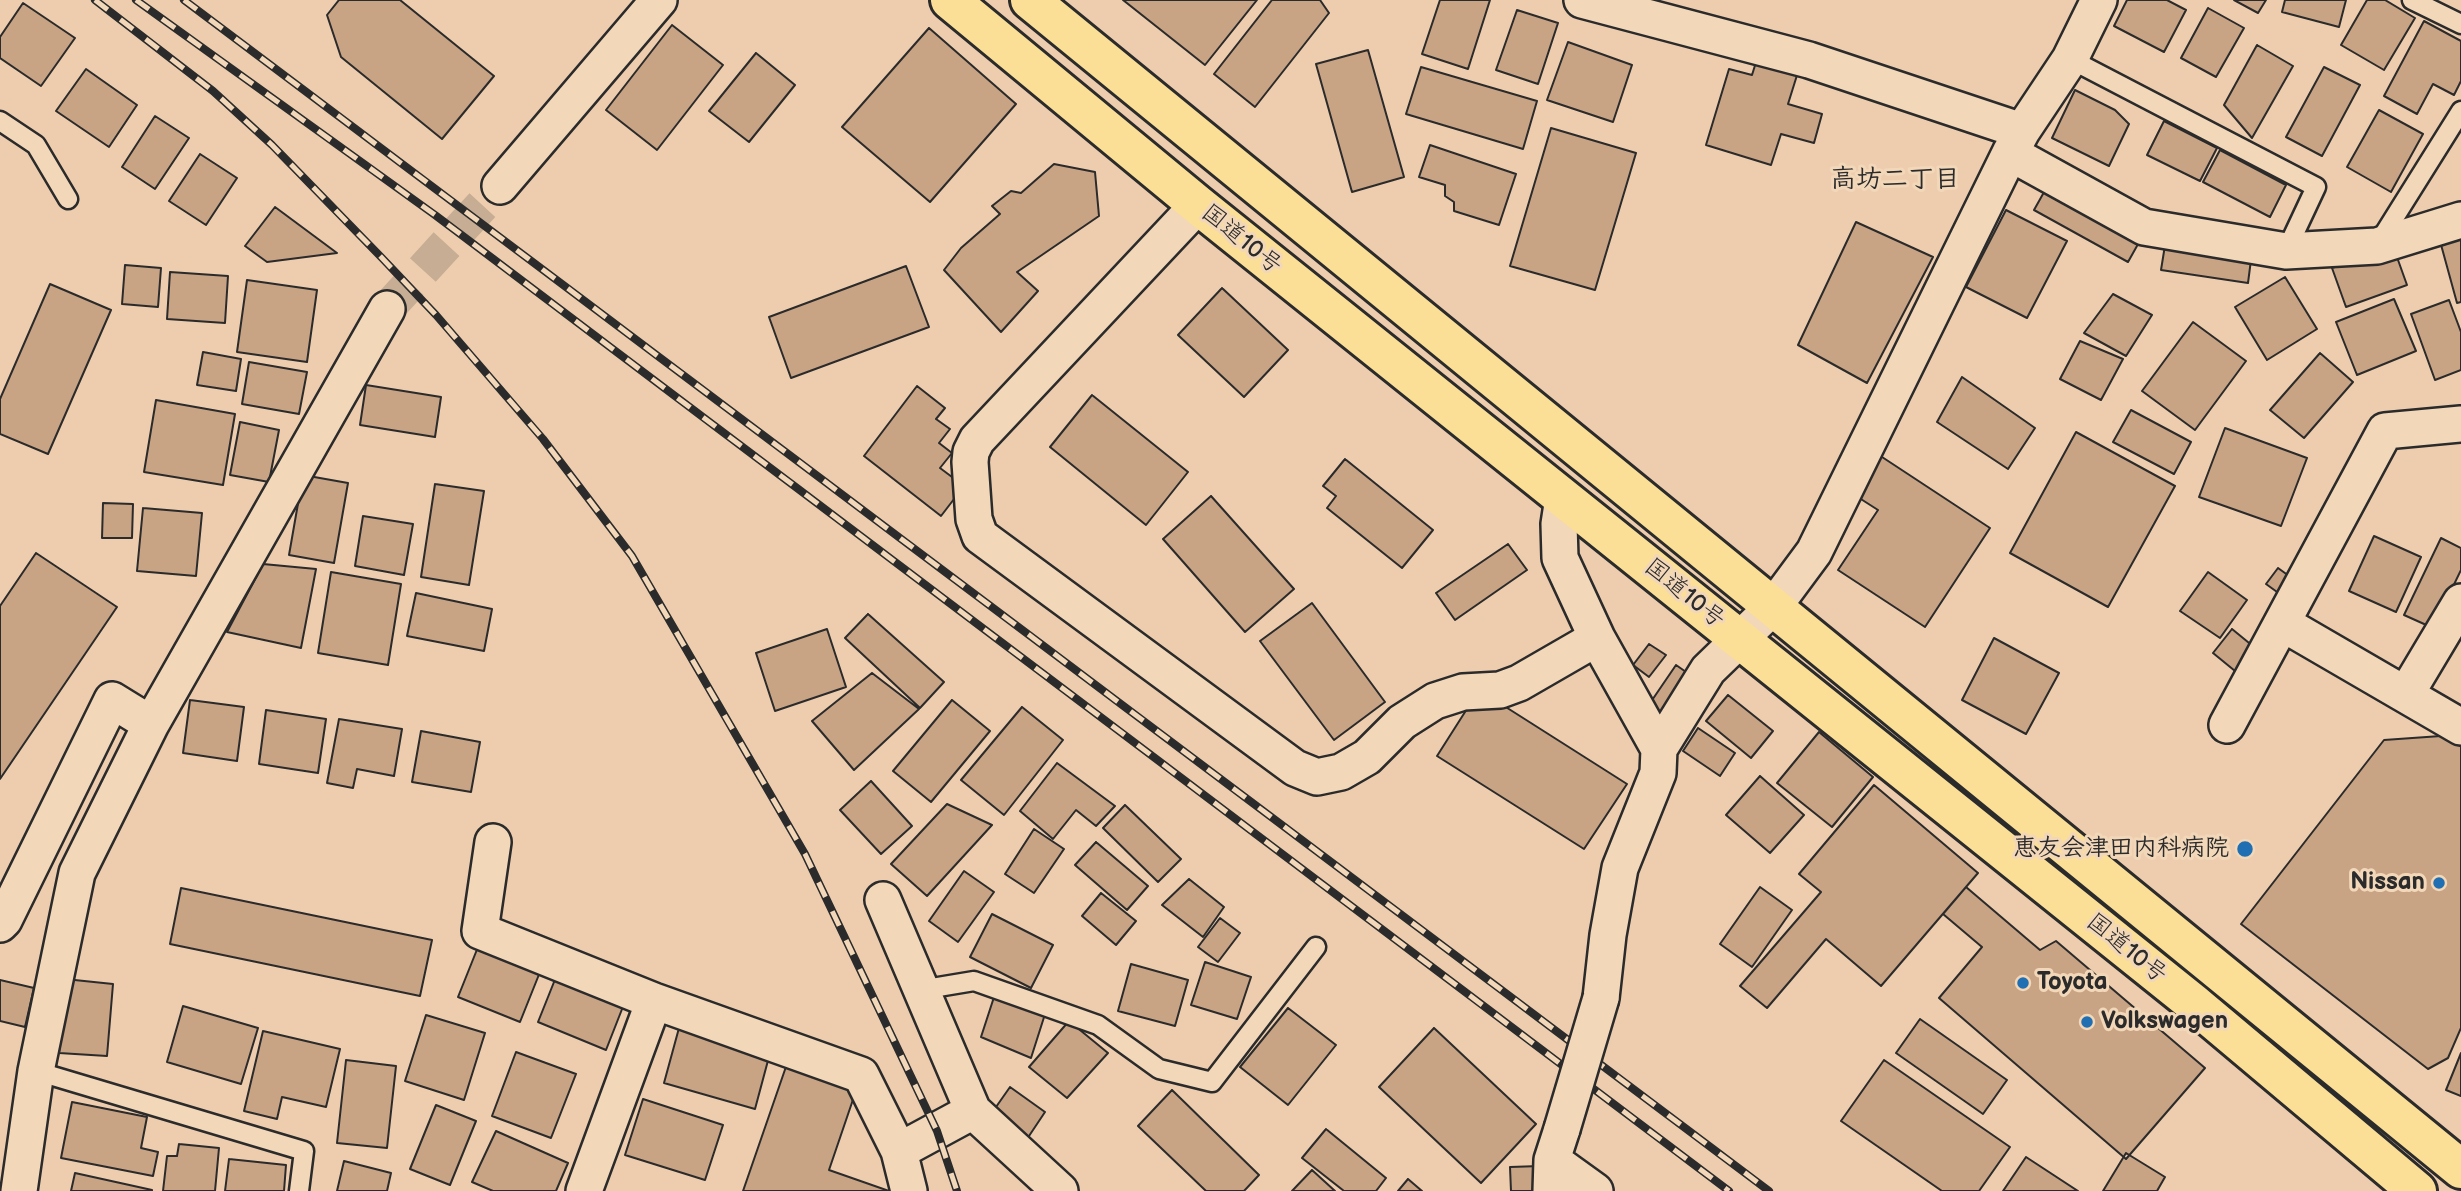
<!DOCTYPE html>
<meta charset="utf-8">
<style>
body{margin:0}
canvas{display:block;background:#edcdad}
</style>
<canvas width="2461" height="1191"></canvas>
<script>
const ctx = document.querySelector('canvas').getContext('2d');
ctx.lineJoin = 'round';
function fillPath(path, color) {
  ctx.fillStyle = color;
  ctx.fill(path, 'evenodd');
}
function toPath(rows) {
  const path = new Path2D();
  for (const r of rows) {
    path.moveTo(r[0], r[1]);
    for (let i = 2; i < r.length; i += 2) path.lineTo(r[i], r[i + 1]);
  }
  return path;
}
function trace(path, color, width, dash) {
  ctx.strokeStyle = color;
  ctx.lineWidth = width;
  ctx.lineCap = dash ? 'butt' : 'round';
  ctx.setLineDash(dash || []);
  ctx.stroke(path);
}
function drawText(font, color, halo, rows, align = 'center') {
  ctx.font = font + ' "Balsamiq Sans","Klee One",sans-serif';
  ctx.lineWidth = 6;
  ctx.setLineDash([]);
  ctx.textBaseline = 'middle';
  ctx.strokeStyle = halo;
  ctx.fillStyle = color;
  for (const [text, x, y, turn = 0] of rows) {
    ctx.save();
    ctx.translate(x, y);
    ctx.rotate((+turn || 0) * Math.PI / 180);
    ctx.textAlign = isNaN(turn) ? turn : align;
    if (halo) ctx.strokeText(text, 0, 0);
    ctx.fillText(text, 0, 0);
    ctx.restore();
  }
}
const building = toPath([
 [339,0,400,0,494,76,442,139,341,57,327,15,339,0],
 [1123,0,1257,0,1205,65,1123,0],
 [1272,0,1320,0,1329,13,1255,107,1214,74,1272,0],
 [1440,0,1490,0,1468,69,1422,54,1440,0],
 [2127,0,2167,0,2186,10,2164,52,2114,26,2127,0],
 [2234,0,2266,0,2258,13,2234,0],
 [2285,0,2346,0,2339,27,2282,12,2285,0],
 [2367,0,2385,0,2415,18,2384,70,2341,45,2367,0],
 [23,3,75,38,41,86,0,58,0,37,23,3],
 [2208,8,2244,28,2216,77,2181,58,2208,8],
 [1517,10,1558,23,1538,84,1496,70,1517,10],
 [2424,21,2461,41,2461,81,2454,95,2433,84,2417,114,2384,96,2424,21],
 [672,25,723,65,657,150,606,110,672,25],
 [929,28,1016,104,930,202,842,127,929,28],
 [1568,42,1632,65,1613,122,1547,100,1568,42],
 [2257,45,2293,66,2252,138,2224,105,2257,45],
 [1368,50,1404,177,1352,192,1316,64,1368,50],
 [756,53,795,85,749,142,709,111,756,53],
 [1757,59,1798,72,1788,104,1822,114,1814,143,1781,134,1771,165,1706,145,1729,69,1752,75,1757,59],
 [1421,67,1537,101,1523,149,1406,114,1421,67],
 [2324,67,2360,85,2322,156,2286,137,2324,67],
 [86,69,137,105,109,147,56,111,86,69],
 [2075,90,2115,110,2129,124,2109,166,2052,138,2075,90],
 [2379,110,2423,134,2391,192,2347,167,2379,110],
 [155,116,189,138,155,189,122,167,155,116],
 [2164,121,2217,148,2200,181,2147,155,2164,121],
 [1551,128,1636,153,1595,290,1510,266,1551,128],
 [1430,145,1516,174,1499,225,1454,211,1454,202,1445,196,1445,185,1419,177,1430,145],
 [2220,150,2286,185,2270,217,2203,182,2220,150],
 [200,154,237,178,206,225,169,201,200,154],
 [1054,164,1095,172,1099,216,1017,272,1038,291,1001,332,944,270,961,248,1000,214,992,206,1011,191,1021,193,1054,164],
 [2048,185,2142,237,2128,262,2034,210,2048,185],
 [275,207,337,253,267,262,245,246,275,207],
 [2006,210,2067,241,2027,318,1966,287,2006,210],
 [1856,222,1933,257,1867,383,1798,345,1856,222],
 [2461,236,2461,302,2457,303,2440,241,2461,236],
 [2166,239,2252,252,2248,283,2161,270,2166,239],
 [2393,246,2407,285,2346,307,2332,268,2393,246],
 [125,265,161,268,158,307,122,304,125,265],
 [906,266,929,327,791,378,769,317,906,266],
 [170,272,228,276,225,323,167,319,170,272],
 [2285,277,2317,329,2267,360,2235,307,2285,277],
 [247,280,317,290,307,362,237,352,247,280],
 [50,284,111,310,48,454,0,434,0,399,50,284],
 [1222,288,1288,350,1244,397,1178,335,1222,288],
 [2113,294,2152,315,2126,356,2084,333,2113,294],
 [2394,299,2416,351,2357,375,2336,322,2394,299],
 [2449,300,2461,332,2461,370,2435,380,2411,314,2449,300],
 [2193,322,2246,361,2195,430,2142,391,2193,322],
 [2080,341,2123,359,2101,400,2060,379,2080,341],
 [203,352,241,359,236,391,197,385,203,352],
 [2320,353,2353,382,2304,438,2270,410,2320,353],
 [249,362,307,372,299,414,242,404,249,362],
 [1962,377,2035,428,2008,469,1937,422,1962,377],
 [366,385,441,397,435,437,360,425,366,385],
 [917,386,945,408,936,419,950,429,939,443,952,453,940,468,964,486,941,516,864,456,917,386],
 [1092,395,1188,472,1146,525,1050,447,1092,395],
 [156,400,235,414,223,485,144,472,156,400],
 [2131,410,2191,442,2174,474,2113,442,2131,410],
 [240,422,279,430,269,482,230,475,240,422],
 [2225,428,2307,458,2281,526,2199,497,2225,428],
 [2076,432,2175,486,2108,607,2010,553,2076,432],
 [1879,455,1990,528,1925,627,1838,570,1878,510,1853,494,1879,455],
 [1345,459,1433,530,1402,568,1327,508,1336,496,1323,486,1345,459],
 [303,475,348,483,334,563,289,555,303,475],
 [435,484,484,491,469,585,421,577,435,484],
 [1211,496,1294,589,1245,632,1163,539,1211,496],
 [103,503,133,504,132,538,102,538,103,503],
 [143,508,202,513,196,576,137,571,143,508],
 [363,516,413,524,404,575,355,566,363,516],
 [2374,536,2421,557,2396,612,2349,591,2374,536],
 [2441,538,2461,548,2461,570,2433,628,2404,615,2441,538],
 [1508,544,1527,570,1455,620,1436,593,1508,544],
 [36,553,117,607,0,779,0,606,36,553],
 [263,564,316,569,301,648,227,632,263,564],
 [2278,568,2314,594,2302,610,2266,584,2278,568],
 [331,572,401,584,388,665,318,653,331,572],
 [2208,572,2247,600,2220,638,2180,611,2208,572],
 [416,593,492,609,484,651,407,636,416,593],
 [1312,603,1385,702,1334,740,1260,641,1312,603],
 [868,614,944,682,920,708,845,638,868,614],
 [827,629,846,687,775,711,756,653,827,629],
 [2232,629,2254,647,2235,671,2213,653,2232,629],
 [1994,638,2059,673,2026,734,1962,700,1994,638],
 [1649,644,1666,655,1649,677,1633,665,1649,644],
 [1676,665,1699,681,1669,724,1646,709,1676,665],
 [872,673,919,709,854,770,812,721,872,673],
 [1479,690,1627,784,1584,849,1437,756,1479,690],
 [1728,695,1773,731,1751,758,1706,721,1728,695],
 [190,700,244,707,237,761,183,753,190,700],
 [952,700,990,731,931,802,893,771,952,700],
 [1022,707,1063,740,1004,815,961,780,1022,707],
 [266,710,326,719,318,773,259,764,266,710],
 [339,719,402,729,394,776,357,769,353,788,327,783,339,719],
 [1698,728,1735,753,1720,776,1683,751,1698,728],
 [421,731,480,742,471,792,412,782,421,731],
 [1819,732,1873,777,1832,827,1777,783,1819,732],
 [2455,735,2461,739,2461,1028,2448,1058,2428,1069,2241,924,2384,740,2455,735],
 [1057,763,1115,806,1096,826,1076,810,1053,839,1020,811,1057,763],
 [1760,776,1804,815,1770,853,1726,815,1760,776],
 [871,781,912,826,881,854,840,810,871,781],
 [1874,785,1978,873,1881,986,1826,939,1767,1008,1740,986,1821,892,1799,874,1874,785],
 [947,804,992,825,927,896,891,864,947,804],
 [1125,805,1181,859,1158,882,1103,828,1125,805],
 [1034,829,1064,849,1034,893,1005,874,1034,829],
 [1096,842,1148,886,1127,910,1075,865,1096,842],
 [964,871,994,892,958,942,929,921,964,871],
 [1189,879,1224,907,1203,937,1162,905,1189,879],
 [1760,887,1792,910,1752,967,1720,944,1760,887],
 [1966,887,2040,950,2056,941,2205,1068,2126,1159,1939,998,1982,947,1943,914,1966,887],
 [181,888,432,940,420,996,170,944,181,888],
 [1101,893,1136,921,1116,945,1082,916,1101,893],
 [992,914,1053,945,1031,988,970,957,992,914],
 [1220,918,1240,933,1218,962,1198,947,1220,918],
 [480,942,542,967,520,1022,458,997,480,942],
 [1205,962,1251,977,1237,1019,1191,1005,1205,962],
 [1131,964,1188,980,1175,1026,1118,1011,1131,964],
 [558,972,626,999,606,1050,538,1022,558,972],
 [65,979,113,984,107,1056,59,1053,65,979],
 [0,980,34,988,25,1027,0,1021,0,980],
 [995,994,1046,1011,1031,1058,981,1037,995,994],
 [183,1006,258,1028,241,1084,167,1062,183,1006],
 [1288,1008,1336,1045,1288,1105,1240,1067,1288,1008],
 [426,1015,485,1033,464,1100,405,1081,426,1015],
 [1920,1019,2007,1080,1983,1114,1896,1053,1920,1019],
 [1069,1021,1108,1053,1067,1098,1029,1067,1069,1021],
 [679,1028,770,1053,755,1109,664,1083,679,1028],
 [1434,1028,1536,1124,1481,1183,1379,1087,1434,1028],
 [263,1031,340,1049,326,1107,282,1097,277,1119,244,1111,263,1031],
 [516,1052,576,1074,551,1138,492,1116,516,1052],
 [2461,1053,2461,1096,2446,1090,2461,1053],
 [789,1058,859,1082,829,1170,889,1191,743,1191,789,1058],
 [346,1060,396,1066,387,1148,337,1143,346,1060],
 [1884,1060,2010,1147,1979,1191,1942,1191,1841,1121,1884,1060],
 [1010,1087,1045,1112,1025,1142,989,1117,1010,1087],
 [1172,1090,1259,1175,1244,1191,1206,1191,1138,1126,1172,1090],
 [643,1099,723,1125,705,1180,625,1155,643,1099],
 [72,1102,147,1117,141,1148,158,1152,153,1176,61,1158,72,1102],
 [436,1105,476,1121,450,1185,410,1169,436,1105],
 [1326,1129,1386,1178,1376,1191,1344,1191,1302,1158,1326,1129],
 [496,1131,568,1163,556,1191,493,1191,472,1182,496,1131],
 [179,1144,219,1148,215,1191,163,1191,167,1156,177,1156,179,1144],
 [2126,1153,2165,1177,2157,1191,2103,1191,2126,1153],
 [2026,1157,2078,1191,2003,1191,2026,1157],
 [229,1159,286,1165,284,1191,225,1191,229,1159],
 [344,1161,391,1173,387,1191,337,1191,344,1161],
 [1540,1166,1541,1191,1511,1191,1510,1167,1540,1166],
 [1312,1170,1335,1191,1292,1191,1312,1170],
 [75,1173,152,1190,152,1191,71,1191,75,1173],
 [1408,1179,1422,1191,1398,1191,1408,1179]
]);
const minorTunnel = toPath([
 [387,309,500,186]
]);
const service = toPath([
 [2412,0,2461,24],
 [2070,59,2316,187,2286,251],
 [0,121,36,145,68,199],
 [2379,242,2461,111],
 [920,990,974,981,1098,1025,1159,1069,1212,1082,1316,947],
 [36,1071,304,1151,299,1191]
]);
const minor = toPath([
 [1582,0,1809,60,2022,131],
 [2010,153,2144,227,2286,251,2377,246,2461,220],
 [500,186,659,0],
 [1198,205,977,440,971,452,970,462,974,519,980,536,1295,768,1317,777,1341,772,1367,757,1402,722,1435,701,1463,692,1500,690,1519,683,1597,638],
 [1563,498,1559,524,1560,558,1597,638,1659,749],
 [2282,623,2461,727],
 [2406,694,2461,602],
 [2227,725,2385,431,2461,424],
 [493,842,480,931,654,1001,861,1075,899,1151],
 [883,900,973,1111,1060,1191],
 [0,924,4,920,112,700,151,724],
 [1601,998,1608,935,1620,868,1658,773,1659,749,1708,670,1774,606,1814,552,2010,153,2022,131,2070,59,2099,0],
 [1552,1160,1595,1191],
 [19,1191,36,1071,77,873,151,724,387,309],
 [584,1191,654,1001],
 [909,1191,899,1151,973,1111],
 [1551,1191,1552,1160,1562,1129]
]);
const trunk = toPath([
 [950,0,1198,205,2192,1002,2417,1191],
 [1030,0,2461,1169]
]);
const rail = toPath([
 [95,0,213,91,272,145,382,258,436,315,543,439,632,556,805,854,937,1131,957,1191],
 [136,0,435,215,1729,1191],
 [184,0,1769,1191]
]);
const minorBridge = toPath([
 [1562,1129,1601,998]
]);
const markers = [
 [2245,849,9,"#1f6fb2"],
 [2439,883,7,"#1f6fb2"],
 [2023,983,7,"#1f6fb2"],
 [2087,1022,7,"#1f6fb2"]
];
const streetNames = [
 ["国道10号",1241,240,39],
 ["国道10号",1684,594,39],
 ["国道10号",2126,949,39]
];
const poiNames = [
 ["恵友会津田内科病院",2229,849],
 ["Nissan",2425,883],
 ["Toyota",2037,983,"left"],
 ["Volkswagen",2101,1022,"left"]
];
const neighbourhoodNames = [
 ["高坊二丁目",1895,180]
];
fillPath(building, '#c8a384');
trace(building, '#2b2b2b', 2);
trace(minorTunnel, '#c6ad93', 35, [35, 18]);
trace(service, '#2b2b2b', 23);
trace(minor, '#2b2b2b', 40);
trace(trunk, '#2b2b2b', 44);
trace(service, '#f2d7b9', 18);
trace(minor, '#f2d7b9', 35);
trace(trunk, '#fbdf96', 38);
trace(rail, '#2b2b2b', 8);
trace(rail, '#f2d7b9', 5, [16]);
trace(minorBridge, '#2b2b2b', 40, []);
trace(minorBridge, '#f2d7b9', 35);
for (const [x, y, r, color] of markers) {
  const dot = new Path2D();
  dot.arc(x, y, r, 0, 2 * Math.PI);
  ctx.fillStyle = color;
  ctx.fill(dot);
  trace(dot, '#f2d7b9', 2.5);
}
drawText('24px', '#2b2b2b', '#f2d7b9', streetNames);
drawText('bold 24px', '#2b2b2b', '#f2d7b9', poiNames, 'right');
drawText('bold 26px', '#2b2b2b', '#f2d7b9', neighbourhoodNames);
</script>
